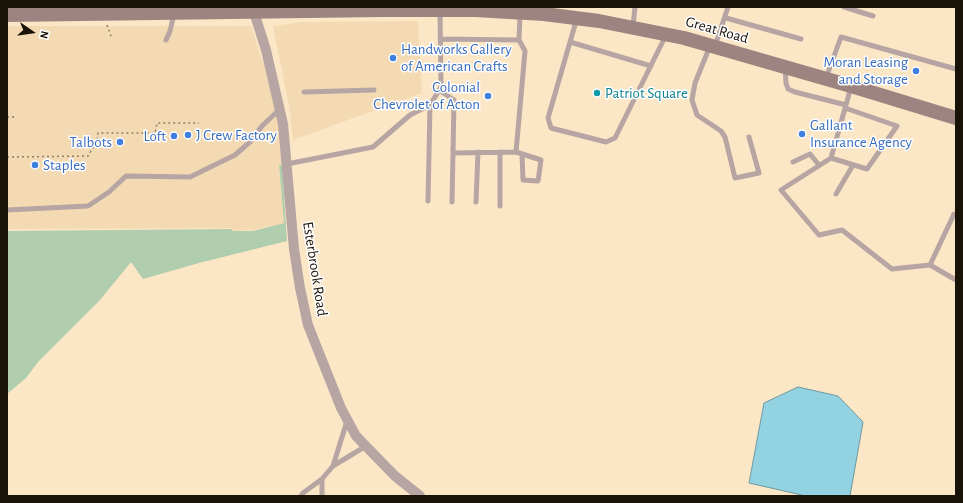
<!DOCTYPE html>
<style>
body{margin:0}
#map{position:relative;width:963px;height:503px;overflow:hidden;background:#fbe6c6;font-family:"Alegreya Sans",sans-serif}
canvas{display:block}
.frame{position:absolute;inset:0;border:8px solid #191207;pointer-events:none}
.north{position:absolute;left:12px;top:12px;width:40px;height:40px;-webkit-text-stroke:3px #fff;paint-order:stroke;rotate:103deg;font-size:11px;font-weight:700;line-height:16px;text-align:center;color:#191207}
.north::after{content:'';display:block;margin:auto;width:14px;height:18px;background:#191207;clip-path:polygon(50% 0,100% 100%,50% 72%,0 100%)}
</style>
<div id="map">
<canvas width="963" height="503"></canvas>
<div class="frame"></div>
<div class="north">N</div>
</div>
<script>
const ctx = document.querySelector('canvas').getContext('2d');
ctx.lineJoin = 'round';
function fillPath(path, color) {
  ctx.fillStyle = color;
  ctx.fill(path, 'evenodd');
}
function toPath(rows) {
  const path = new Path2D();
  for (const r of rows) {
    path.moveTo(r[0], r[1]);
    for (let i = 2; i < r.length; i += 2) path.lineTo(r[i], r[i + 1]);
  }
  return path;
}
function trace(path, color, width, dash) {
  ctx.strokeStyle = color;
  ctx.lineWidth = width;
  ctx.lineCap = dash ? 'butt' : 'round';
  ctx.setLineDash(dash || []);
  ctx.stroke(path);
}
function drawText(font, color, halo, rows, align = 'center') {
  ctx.font = font + ' "Alegreya Sans",sans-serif';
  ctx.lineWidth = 3;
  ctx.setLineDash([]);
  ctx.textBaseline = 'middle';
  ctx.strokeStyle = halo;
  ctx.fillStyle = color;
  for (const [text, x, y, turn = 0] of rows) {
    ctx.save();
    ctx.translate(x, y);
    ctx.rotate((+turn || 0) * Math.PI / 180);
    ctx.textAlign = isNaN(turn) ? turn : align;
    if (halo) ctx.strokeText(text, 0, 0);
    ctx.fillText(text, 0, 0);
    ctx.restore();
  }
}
const built = toPath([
 [418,21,422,93,293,140,289,105,273,26,301,22],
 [7,26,251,26,277,106,282,165,279,165,284,223,253,230,233,231,232,228,7,229]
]);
const green = toPath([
 [279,165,282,165,287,241,199,263,143,279,131,262,100,300,38,362,26,378,7,394,7,231,232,229,232,231,253,231,284,223]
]);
const water = toPath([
 [798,387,838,396,863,422,850,496,806,496,749,483,764,403,798,387]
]);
const path = toPath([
 [107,25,112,39],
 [7,117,16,117],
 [7,157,88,156,97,141,98,133,155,133,157,123,199,123]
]);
const service = toPath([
 [844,7,873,16],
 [577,18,548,118,551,128,606,142,615,138,666,35],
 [726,18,801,39],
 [633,26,635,7],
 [440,39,519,40,520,14],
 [166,40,170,31,174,14],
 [570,42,651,66],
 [710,46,695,83,692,100,697,115,721,131,725,137,735,178,759,173,749,137],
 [715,46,728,7],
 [785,68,786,83,788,89,795,92,846,105],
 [826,78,841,37,956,69],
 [439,90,454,100,453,153,516,152,525,51,519,40],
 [304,92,374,90],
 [845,108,897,126,867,169,831,158,851,87],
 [516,152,541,160,538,181,523,180,522,154],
 [831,158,781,190,819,235,842,230,892,269,930,265,956,280],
 [793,162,810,154,819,165],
 [287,164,373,147,410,115,430,105,441,87,440,11],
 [836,194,853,165],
 [428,201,430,105],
 [452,202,453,153],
 [476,202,478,152],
 [500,206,500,152],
 [7,210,88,206,109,192,126,176,190,177,235,155,251,141,262,126,280,109],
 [930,265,954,214],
 [333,466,347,421],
 [322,479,322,496],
 [301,496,303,493,322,479,333,466,366,446]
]);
const minor = toPath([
 [254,12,266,50,283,124,294,249,300,288,308,325,341,408,356,436,395,476,420,496]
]);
const secondary = toPath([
 [7,15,382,10,475,10,544,14,599,21,684,38,851,86,956,118]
]);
const markers = [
 [393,58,4,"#3f7fe0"],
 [916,71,4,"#3f7fe0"],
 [597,93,4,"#0f9aa8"],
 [488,96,4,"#3f7fe0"],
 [802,134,4,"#3f7fe0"],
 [188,135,4,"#3f7fe0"],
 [174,136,4,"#3f7fe0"],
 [120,142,4,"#3f7fe0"],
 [35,165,4,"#3f7fe0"]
];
const streetNames = [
 ["Great Road",717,30,16],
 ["Esterbrook Road",315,269,81]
];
const shopNames = [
 ["Handworks Gallery",401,49],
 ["of American Crafts",401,66],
 ["Moran Leasing",908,62,"right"],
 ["and Storage",908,79,"right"],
 ["Colonial",480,87,"right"],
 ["Chevrolet of Acton",480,104,"right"],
 ["Gallant",810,125],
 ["Insurance Agency",810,142],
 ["J Crew Factory",196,135],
 ["Loft",166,136,"right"],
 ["Talbots",112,142,"right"],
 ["Staples",43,165]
];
const cultureNames = [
 ["Patriot Square",605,93]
];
fillPath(built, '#f3dab3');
fillPath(green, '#b0cdad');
fillPath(water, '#92d2e1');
trace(water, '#6e98a0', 1);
trace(path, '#8d7f69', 1.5, [2, 3]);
trace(service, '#b7a5a3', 5);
trace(minor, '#b7a5a3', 10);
trace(secondary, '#9e8481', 14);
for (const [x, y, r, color] of markers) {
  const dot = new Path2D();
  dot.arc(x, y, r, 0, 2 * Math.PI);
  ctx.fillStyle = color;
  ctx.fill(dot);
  trace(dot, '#fff', 1.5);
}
drawText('15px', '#191207', '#fff', streetNames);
drawText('15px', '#366cbe', '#fff', shopNames, 'left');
drawText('15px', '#0d838f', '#fff', cultureNames, 'left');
</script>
